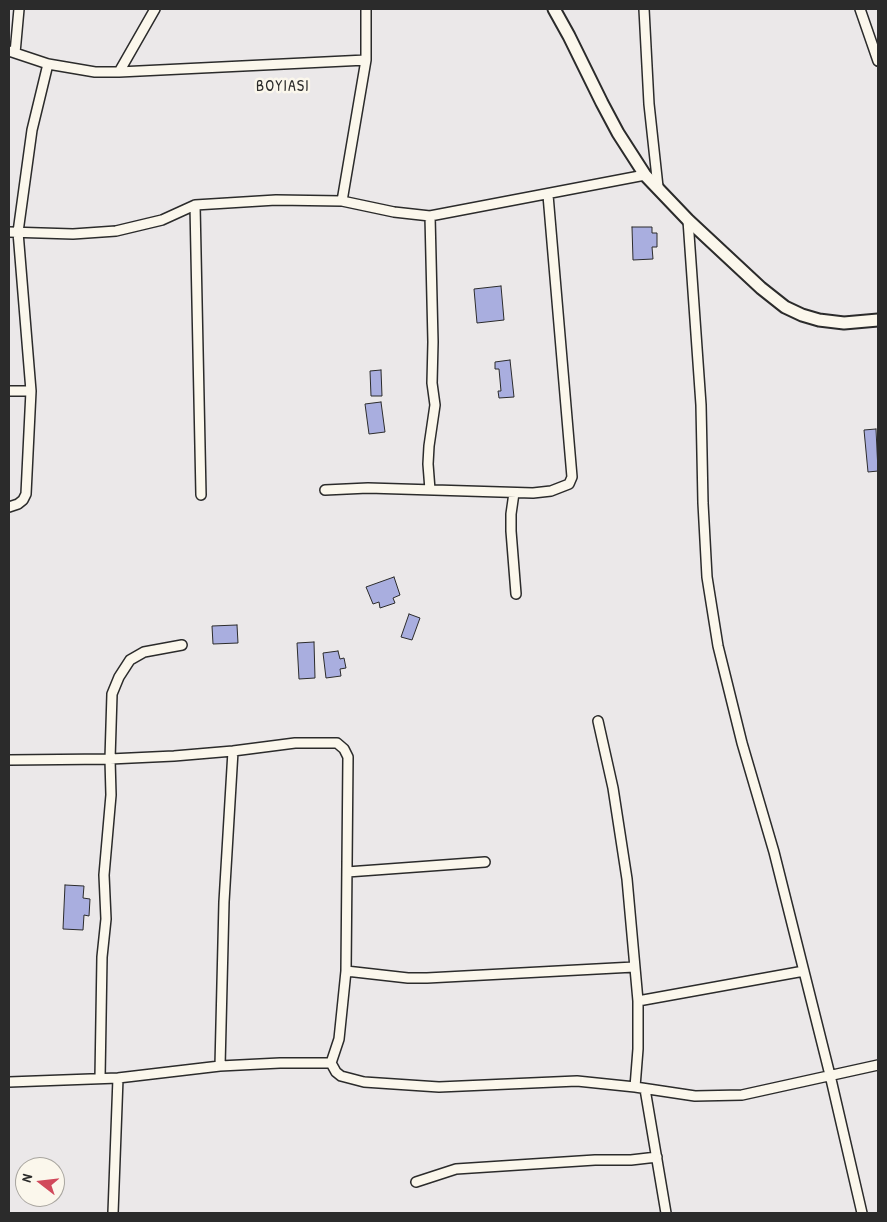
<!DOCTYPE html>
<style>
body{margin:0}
#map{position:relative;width:887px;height:1222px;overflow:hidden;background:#ebe8e9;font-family:"Patrick Hand",sans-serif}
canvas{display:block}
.frame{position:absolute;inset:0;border:10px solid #2b2b2b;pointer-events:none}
.north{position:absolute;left:15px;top:1157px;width:50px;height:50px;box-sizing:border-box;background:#fbf7ec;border:1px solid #a8a59f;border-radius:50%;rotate:286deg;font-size:14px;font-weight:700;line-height:20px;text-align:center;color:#2b2b2b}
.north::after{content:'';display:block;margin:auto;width:18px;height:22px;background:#d1495b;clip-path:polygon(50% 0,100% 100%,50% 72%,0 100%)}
</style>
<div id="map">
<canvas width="887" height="1222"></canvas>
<div class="frame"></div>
<div class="north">N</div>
</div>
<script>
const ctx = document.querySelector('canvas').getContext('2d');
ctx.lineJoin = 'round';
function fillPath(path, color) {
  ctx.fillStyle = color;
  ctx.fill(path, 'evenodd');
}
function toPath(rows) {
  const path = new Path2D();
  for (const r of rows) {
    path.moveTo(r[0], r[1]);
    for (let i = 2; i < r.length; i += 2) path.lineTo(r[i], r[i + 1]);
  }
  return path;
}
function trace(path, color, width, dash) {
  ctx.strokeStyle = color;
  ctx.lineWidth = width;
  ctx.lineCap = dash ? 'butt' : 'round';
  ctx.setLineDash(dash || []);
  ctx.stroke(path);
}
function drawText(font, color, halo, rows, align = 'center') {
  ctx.font = font + ' "Patrick Hand",sans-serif';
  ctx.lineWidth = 5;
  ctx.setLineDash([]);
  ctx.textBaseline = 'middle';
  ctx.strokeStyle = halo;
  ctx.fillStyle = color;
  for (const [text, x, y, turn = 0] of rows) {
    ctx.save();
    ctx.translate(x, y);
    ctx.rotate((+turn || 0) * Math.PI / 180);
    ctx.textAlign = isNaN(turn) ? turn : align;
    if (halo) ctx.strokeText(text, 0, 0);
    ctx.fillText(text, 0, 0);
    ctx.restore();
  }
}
const building = toPath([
 [632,227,652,227,652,233,657,233,657,247,652,247,653,259,633,260,632,227],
 [501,286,504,320,477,323,474,289,501,286],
 [510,360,514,397,499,398,498,391,501,391,499,369,495,369,495,362,510,360],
 [381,370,382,396,371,396,370,371,381,370],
 [381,402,385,432,369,434,365,404,381,402],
 [876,429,878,471,868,472,864,430,876,429],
 [394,577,400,595,393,598,395,603,380,608,379,602,373,604,366,587,394,577],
 [409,614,420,618,412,640,401,637,409,614],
 [237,625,238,643,213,644,212,626,237,625],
 [314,642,315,678,299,679,297,643,314,642],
 [338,651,340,659,344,658,346,668,340,669,341,676,326,678,323,653,338,651],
 [65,885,84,886,83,898,90,899,89,916,84,915,83,930,63,929,65,885]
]);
const minor = toPath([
 [644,9,649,104,658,187],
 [860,9,878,61],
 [9,51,48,64,95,72,119,72,366,60],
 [15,53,19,9],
 [119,72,155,9],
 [342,201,366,60,366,9],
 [195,205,201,495],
 [430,216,433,342,432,383,435,405,429,446,428,464,430,490],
 [688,220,701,405,703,503,707,577,718,646,742,743,774,852,830,1075,862,1213],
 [9,232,73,234,116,231,162,220,195,205,276,200,342,201,394,212,430,216,645,175],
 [9,391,31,391],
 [325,490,368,488,533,493,551,491,569,484,572,477,548,195],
 [514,493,511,514,511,531,516,594],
 [9,507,18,504,23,500,26,494,31,391,18,232,32,130,48,64],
 [598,721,613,788,627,879,638,1001,638,1049,635,1087],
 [9,760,110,759,174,756,233,751,295,743,337,743,344,749,348,757,346,971,339,1039,331,1063],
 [347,872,485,862],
 [346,971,408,978,427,978,634,967],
 [638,1001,804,971],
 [331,1063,336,1072,341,1076,364,1082,439,1087,577,1081,635,1087,695,1096,742,1095,878,1065],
 [220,1066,224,902,233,751],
 [100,1078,102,957,106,919,104,875,111,795,110,759,112,694,119,677,130,660,144,652,182,645],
 [9,1082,118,1078,220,1066,280,1063,331,1063],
 [645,1089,666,1213],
 [416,1182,456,1169,595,1160,631,1160,657,1157],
 [113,1213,118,1078]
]);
const tertiary = toPath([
 [554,9,569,36,602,103,618,133,645,175,688,220,761,288,785,307,802,315,819,320,844,323,878,320]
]);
const quarterNames = [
 ["BOYIASI",283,87]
];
fillPath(building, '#a9aedf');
trace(building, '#2b2b2b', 1);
trace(minor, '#2b2b2b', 12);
trace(tertiary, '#2b2b2b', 15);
trace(minor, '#fbf7ec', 9);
trace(tertiary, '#fbf7ec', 11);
ctx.letterSpacing = '1px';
drawText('16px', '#2b2b2b', '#fbf7ec', quarterNames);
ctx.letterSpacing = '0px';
</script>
